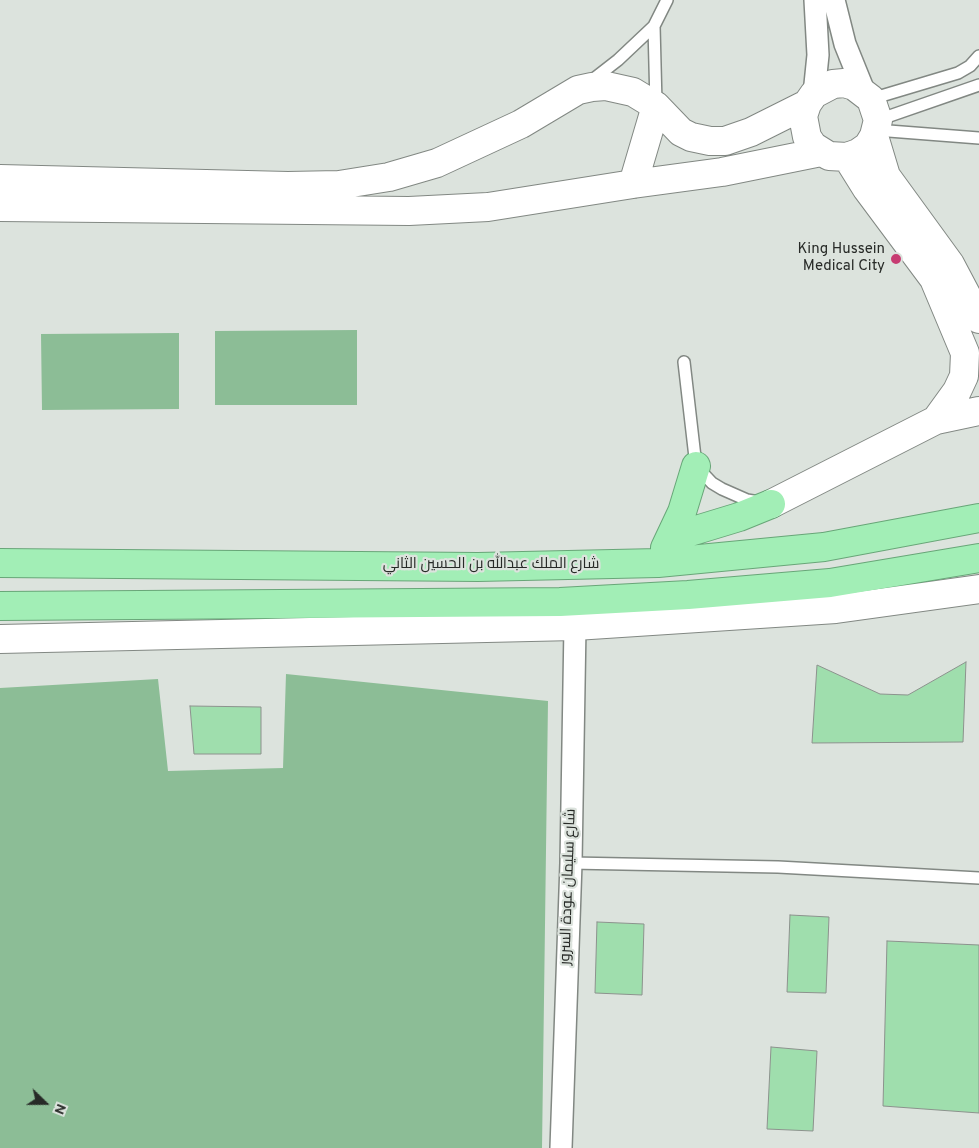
<!DOCTYPE html>
<meta charset="utf-8">
<style>
body{margin:0}
#map{position:relative;width:979px;height:1148px;overflow:hidden;background:#dce3dd;font-family:Overpass,sans-serif}
canvas{display:block}
.north{position:absolute;left:20px;top:1078px;width:50px;height:50px;-webkit-text-stroke:4px #dce3dd;paint-order:stroke;rotate:112deg;font-size:14px;font-weight:700;line-height:20px;text-align:center;color:#272a27}
.north::after{content:'';display:block;margin:auto;width:18px;height:22px;background:#272a27;clip-path:polygon(50% 0,100% 100%,50% 72%,0 100%)}
</style>
<div id="map">
<canvas width="979" height="1148"></canvas>
<div class="north">N</div>
</div>
<script>
const ctx = document.querySelector('canvas').getContext('2d');
ctx.lineJoin = 'round';
function fillPath(path, color) {
  ctx.fillStyle = color;
  ctx.fill(path, 'evenodd');
}
function toPath(rows) {
  const path = new Path2D();
  for (const r of rows) {
    path.moveTo(r[0], r[1]);
    for (let i = 2; i < r.length; i += 2) path.lineTo(r[i], r[i + 1]);
  }
  return path;
}
function trace(path, color, width, dash) {
  ctx.strokeStyle = color;
  ctx.lineWidth = width;
  ctx.lineCap = dash ? 'butt' : 'round';
  ctx.setLineDash(dash || []);
  ctx.stroke(path);
}
function drawText(font, color, halo, rows, align = 'center') {
  ctx.font = font + ' Overpass,Cairo,sans-serif';
  ctx.lineWidth = 4.5;
  ctx.setLineDash([]);
  ctx.textBaseline = 'middle';
  ctx.strokeStyle = halo;
  ctx.fillStyle = color;
  for (const [text, x, y, turn = 0] of rows) {
    ctx.save();
    ctx.translate(x, y);
    ctx.rotate((+turn || 0) * Math.PI / 180);
    ctx.textAlign = isNaN(turn) ? turn : align;
    if (halo) ctx.strokeText(text, 0, 0);
    ctx.fillText(text, 0, 0);
    ctx.restore();
  }
}
const green = toPath([
 [357,330,357,405,215,405,215,331],
 [179,333,179,409,42,410,41,334],
 [286,674,548,701,542,1148,0,1148,0,688,158,679,168,771,283,768]
]);
const building = toPath([
 [966,662,963,742,812,743,817,665,880,694,908,695,966,662],
 [190,706,261,707,261,754,194,754,190,706],
 [790,915,829,917,826,993,787,992,790,915],
 [597,922,644,924,642,995,595,993,597,922],
 [887,941,979,945,979,1113,883,1106,887,941],
 [771,1047,817,1051,813,1131,767,1129,771,1047]
]);
const service = toPath([
 [654,26,656,104],
 [591,81,618,60,654,26,667,0],
 [871,99,958,73,970,66,979,56],
 [878,120,979,85],
 [876,130,979,138],
 [684,362,696,466,712,483,722,489,747,500,759,502],
 [571,863,778,867,979,878]
]);
const minor = toPath([
 [834,0,845,44,864,91],
 [814,94,818,55,815,0],
 [561,1148,571,863,575,626]
]);
const tertiary = toPath([
 [874,136,868,146,858,153,847,157,829,156,813,146,807,137,803,116,807,104,814,94,833,84,844,83,854,86,871,99,878,120,874,136,886,176,950,264,979,319],
 [0,179,288,186,339,185,389,177,437,163,521,124,578,90,592,87,606,86,633,92,656,106,681,132,691,137,710,141,725,141,751,132,807,104],
 [633,184,656,106],
 [0,207,409,211,488,207,633,184,722,172,821,152],
 [936,420,979,411],
 [771,504,936,420,957,391,964,376,965,353,934,279,867,189,847,157],
 [0,639,575,626,836,609,979,589]
]);
const trunk = toPath([
 [670,538,739,517,771,504],
 [665,548,682,512,696,466],
 [0,563,478,567,658,563,824,547,979,518],
 [0,606,560,602,688,595,830,583,979,558]
]);
const markers = [
 [896,259,6,"#c73c72"]
];
const poiNames = [
 ["King Hussein",885,250],
 ["Medical City",885,267]
];
const streetNames = [
 ["شارع الملك عبدالله بن الحسين الثاني",491,565],
 ["شارع سليمان عودة السرور",569,887,-88]
];
fillPath(green, '#8cbd96');
fillPath(building, '#9fdead');
trace(building, '#8c928d', 1);
trace(service, '#828883', 14);
trace(minor, '#828883', 24);
trace(tertiary, '#828883', 30);
trace(trunk, '#68a678', 30);
trace(service, '#fff', 11);
trace(minor, '#fff', 21);
trace(tertiary, '#fff', 28);
trace(trunk, '#a2eeb6', 28);
for (const [x, y, r, color] of markers) {
  const dot = new Path2D();
  dot.arc(x, y, r, 0, 2 * Math.PI);
  ctx.fillStyle = color;
  ctx.fill(dot);
  trace(dot, '#dce3dd', 2);
}
drawText('15px', '#272a27', '#dce3dd', poiNames, 'right');
drawText('15px', '#272a27', '#dce3dd', streetNames);
</script>
